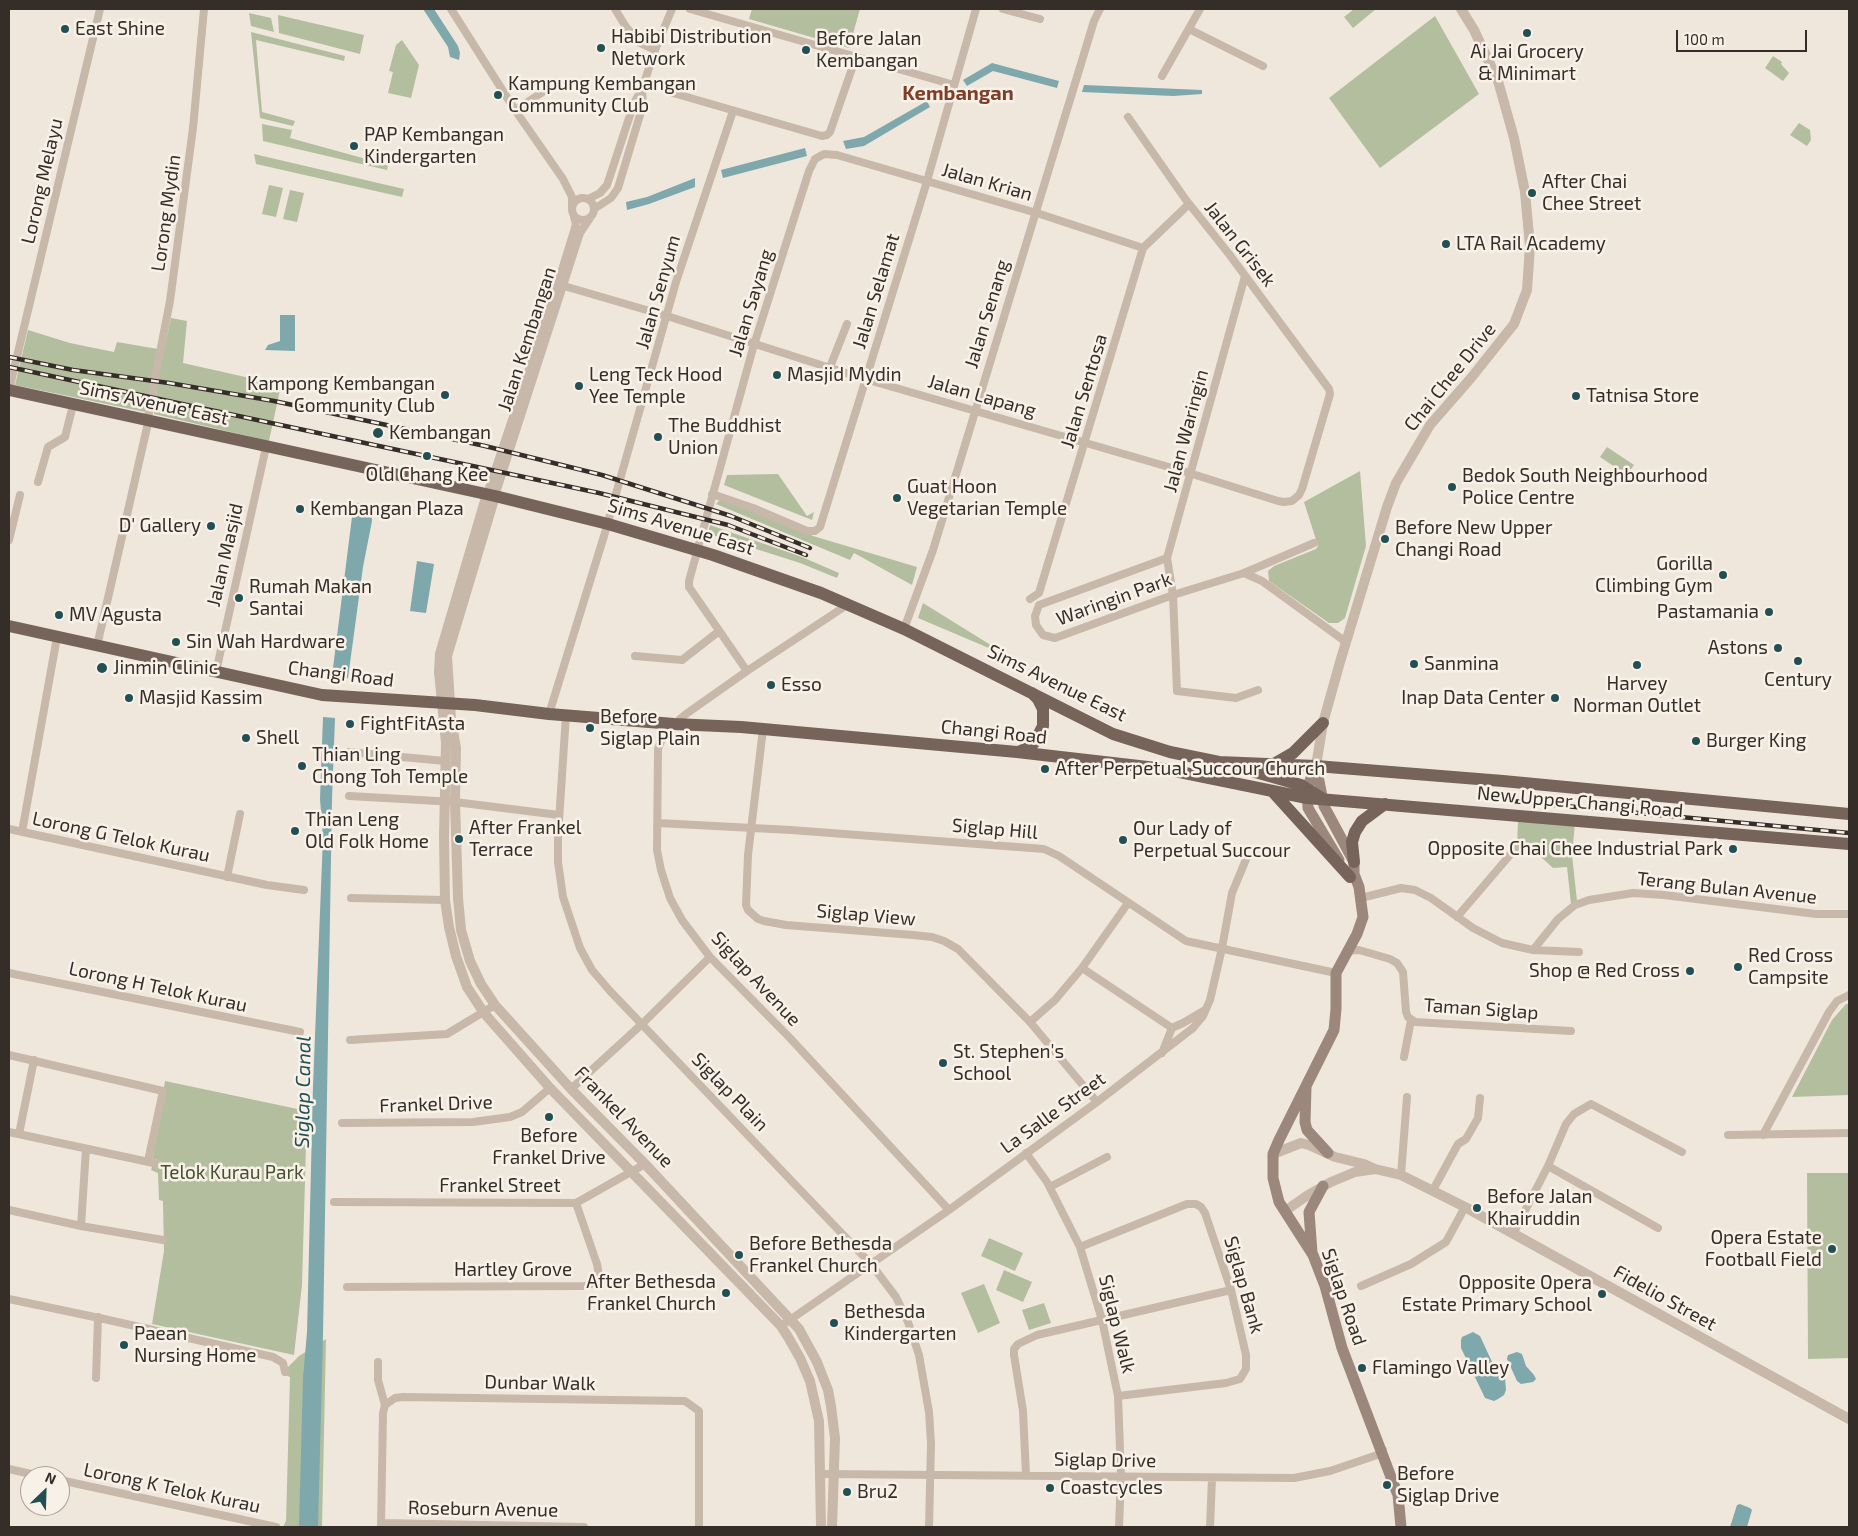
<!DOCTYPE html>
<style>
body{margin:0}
#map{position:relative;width:1858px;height:1536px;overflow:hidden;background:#f0e7dc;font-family:"Exo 2",sans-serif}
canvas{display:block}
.frame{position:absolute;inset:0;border:10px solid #352d28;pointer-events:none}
.north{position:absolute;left:20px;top:1466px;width:50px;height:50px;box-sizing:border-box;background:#f8f1e8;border:1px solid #aaa39b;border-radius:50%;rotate:24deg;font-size:14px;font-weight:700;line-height:20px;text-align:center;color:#352d28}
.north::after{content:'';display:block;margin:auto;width:18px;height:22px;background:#214f53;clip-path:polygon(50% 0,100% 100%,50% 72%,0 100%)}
.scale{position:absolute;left:1676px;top:30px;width:131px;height:22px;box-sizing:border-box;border:2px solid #352d28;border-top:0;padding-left:6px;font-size:15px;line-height:18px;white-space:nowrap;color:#352d28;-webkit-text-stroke:4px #f8f1e8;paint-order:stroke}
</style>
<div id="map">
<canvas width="1858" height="1536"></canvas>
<div class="frame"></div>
<div class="north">N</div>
<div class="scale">100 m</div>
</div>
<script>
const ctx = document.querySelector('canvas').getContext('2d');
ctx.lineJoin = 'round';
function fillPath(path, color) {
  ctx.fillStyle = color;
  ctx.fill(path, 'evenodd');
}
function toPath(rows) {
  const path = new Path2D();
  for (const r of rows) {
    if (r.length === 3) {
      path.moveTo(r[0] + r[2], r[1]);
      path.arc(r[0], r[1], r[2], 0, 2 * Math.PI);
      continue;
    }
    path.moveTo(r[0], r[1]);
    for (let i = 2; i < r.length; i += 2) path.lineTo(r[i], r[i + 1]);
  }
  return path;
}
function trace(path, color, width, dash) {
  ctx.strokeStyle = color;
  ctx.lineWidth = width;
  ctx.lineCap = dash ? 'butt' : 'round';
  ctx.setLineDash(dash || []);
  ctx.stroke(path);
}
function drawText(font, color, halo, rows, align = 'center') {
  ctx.font = font + ' "Exo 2",sans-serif';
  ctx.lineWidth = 5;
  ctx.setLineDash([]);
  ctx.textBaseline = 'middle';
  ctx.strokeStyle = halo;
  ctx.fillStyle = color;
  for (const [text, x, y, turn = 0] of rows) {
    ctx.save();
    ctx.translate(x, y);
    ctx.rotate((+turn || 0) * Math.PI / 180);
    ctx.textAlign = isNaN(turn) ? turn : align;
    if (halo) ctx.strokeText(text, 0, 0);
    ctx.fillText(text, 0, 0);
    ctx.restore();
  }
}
const green = toPath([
 [752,9,860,9,849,48,749,19],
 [1354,9,1376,9,1353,28,1344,17],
 [249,13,271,18,274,32,251,26],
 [278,15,364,35,360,54,279,33],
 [1435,16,1479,94,1380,168,1329,98],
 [251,32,345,56,344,61,256,40,262,112,295,121,293,126,260,118],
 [402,40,419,65,411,98,388,93,393,72,389,71,396,45],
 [1773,56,1782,62,1781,64,1789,73,1783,81,1765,68],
 [1799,123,1810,130,1811,140,1807,146,1790,135],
 [262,124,292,130,290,138,388,165,387,170,263,141],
 [254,154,404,189,402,197,256,164],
 [269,185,283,188,276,217,262,214],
 [290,190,304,193,297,222,283,219],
 [171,318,187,321,183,363,281,385,269,441,154,414,158,378],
 [28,330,70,343,114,352,117,342,158,349,145,412,15,385],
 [1607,447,1634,465,1627,475,1600,457],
 [1360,471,1366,546,1345,618,1338,623,1329,623,1269,581,1268,571,1274,566,1316,549,1318,546,1304,502],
 [778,474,807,516,814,512,812,520,724,485,727,475],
 [720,500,754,510,813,536,917,567,912,585,854,553,850,560,716,504],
 [710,525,802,557,839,573,837,578,800,563,709,534,708,533],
 [923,603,1010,657,918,618],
 [1518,819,1575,823,1572,855,1577,901,1571,904,1567,867,1553,868,1532,849,1517,848],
 [1846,1004,1849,1004,1849,1095,1792,1097,1832,1020],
 [165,1081,307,1111,302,1285,294,1355,152,1324,164,1251,163,1201,159,1200,158,1173,151,1170,152,1167,156,1167,158,1160,153,1159,153,1157],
 [1807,1173,1849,1173,1849,1358,1808,1359],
 [989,1238,1023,1253,1015,1271,981,1256],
 [1004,1270,1032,1282,1023,1302,996,1290],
 [984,1284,1000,1323,978,1333,961,1293],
 [1044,1303,1051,1323,1029,1330,1022,1310],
 [326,1339,322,1527,283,1527,286,1521,290,1377,285,1375,286,1369,299,1356]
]);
const water = toPath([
 [423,9,434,9,458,46,460,53,459,60,450,57,448,47],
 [992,63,1059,81,1057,88,993,71,967,86,963,80],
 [1084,85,1202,90,1202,94,1173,96,1082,92],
 [927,101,930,107,864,146,846,149,843,141,864,137],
 [805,148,807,156,723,178,721,170],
 [695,178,695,187,649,204,627,210,626,202,647,197],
 [280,315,295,315,295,351,265,350,268,345,280,341],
 [352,503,371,504,372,521,363,567,348,678,332,676,353,509],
 [417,561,434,564,426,613,410,611],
 [323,717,335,718,332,799,323,1335,318,1527,299,1527,303,1378,307,1332,313,1086,323,837,320,799],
 [1473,1332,1480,1336,1493,1364,1505,1378,1506,1390,1504,1395,1498,1399,1494,1401,1485,1398,1461,1348,1461,1340,1462,1337],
 [1517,1352,1522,1354,1526,1366,1534,1375,1536,1379,1533,1382,1521,1384,1517,1381,1507,1359,1508,1355],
 [1740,1504,1750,1508,1752,1510,1747,1527,1730,1527,1737,1505]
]);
const minor = toPath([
 [451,9,515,110,563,179,572,197,572,206],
 [615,9,626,27,640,43,655,50],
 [690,9,954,85],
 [1003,9,1040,19],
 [1189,29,1263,66],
 [1162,76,1200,9],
 [673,93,822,136,827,135,830,132,856,57],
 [515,110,557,83],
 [583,209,11],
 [588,199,600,193,607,185,634,103,642,89,655,50,672,9],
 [594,209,611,198,618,188,643,105,642,89],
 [1245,276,1167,558,1173,595,1177,691,1236,698,1258,690],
 [564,286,667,316,865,379,1186,472,1278,501,1284,502,1292,501,1299,495,1302,489,1330,394,1329,389,1229,254,1186,200,1128,117],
 [830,367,847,324],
 [9,390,100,9],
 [148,419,154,383,170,301,193,128,204,9],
 [38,482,48,447,65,437,73,405],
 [487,494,558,283,574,231,576,224,574,217],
 [712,494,753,508,807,531,815,531,820,527,925,188,976,9],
 [495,496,580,233,590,218],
 [9,540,20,495],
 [1167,558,1039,605,1035,616,1036,625,1043,635,1055,638,1173,595,1244,573,1314,543],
 [1244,573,1262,581,1346,642],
 [1030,599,1039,593,1143,248,1189,204],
 [847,605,747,671,686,714,674,724,663,736,658,749,657,850,661,870,670,898,682,920,710,957,789,1037,949,1210],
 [904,629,933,550,1094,21,1100,9],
 [97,646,148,423,150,420],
 [635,656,682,660,718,632],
 [747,671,689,587,689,581,753,348,809,171,815,159,824,154,837,155,1040,214,1143,248],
 [216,672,266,447],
 [549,714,604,536,676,282,733,111],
 [566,715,558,836,558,862,563,897,580,948,592,970,610,991,871,1264,896,1297,908,1322,919,1355,929,1412,931,1443,929,1527],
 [763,729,748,855,746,905,748,910,758,919,764,921,786,925,913,935,932,937,944,941,958,949,1030,1022,1097,1102],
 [349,752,445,761],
 [349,796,455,802,559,815],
 [658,823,791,830,1044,849,1059,856,1186,941,1336,973],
 [9,829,267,885,304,890],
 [22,832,57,637],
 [227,877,240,814],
 [351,898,445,900],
 [1361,898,1401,888,1415,890,1431,898,1473,928,1502,943,1533,950,1579,952],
 [1457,917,1516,848],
 [1533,950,1558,919,1575,905,1589,900,1633,893,1664,895,1816,914,1849,914],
 [1347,951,1359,950,1390,959,1397,963,1403,972,1406,1012,1408,1017,1415,1022,1571,1031],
 [1082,968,1172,1028],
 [9,973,300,1032],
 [1030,1022,1055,1000,1082,968,1128,903],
 [350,1040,447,1034,495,1005],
 [1162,1053,1172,1028,1183,1023,1205,1010],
 [9,1055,163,1091,148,1161],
 [1404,1057,1411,1020],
 [571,1089,642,1024,710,957],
 [342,1123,473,1122,510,1117,522,1112,550,1088],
 [9,1132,158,1164],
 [19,1134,34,1060],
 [1728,1135,1849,1133],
 [1763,1135,1829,1012,1837,1001,1849,995],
 [1026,1153,1047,1182,1080,1247,1102,1320,1118,1396,1121,1476,1119,1527],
 [1548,1166,1658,1228],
 [1401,1175,1407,1097],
 [1050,1187,1107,1157],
 [1433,1190,1458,1144,1466,1139,1478,1118,1480,1098],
 [334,1202,576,1203,645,1164],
 [9,1210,81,1226,163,1240],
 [81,1226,86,1149],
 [1513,1234,1548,1166,1566,1124,1574,1114,1591,1104,1682,1152],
 [1080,1247,1187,1204,1196,1204,1201,1207,1205,1213,1231,1290,1246,1355,1246,1369,1240,1379,1226,1383,1118,1396],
 [1361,1286,1411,1264,1446,1242,1465,1207],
 [347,1287,585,1286,595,1282,599,1275,597,1264,576,1203],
 [9,1299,104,1319,273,1357,283,1363,285,1372],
 [781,1326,949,1210,1097,1102,1193,1028,1203,1016,1210,1000,1222,948,1232,893,1247,857],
 [378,1362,378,1380,385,1405],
 [96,1378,98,1317],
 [9,1469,40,1476],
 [821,1474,1294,1478,1330,1471,1383,1453,1383,1450],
 [1026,1475,1023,1411,1014,1355,1014,1349,1018,1344,1037,1335,1231,1290],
 [60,1480,276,1527],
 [381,1523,584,1527],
 [381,1527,383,1413,385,1405,395,1398,403,1397,685,1401,699,1411,699,1527],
 [1210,1527,1212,1478]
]);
const tertiary = toPath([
 [487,494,440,654,439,672,446,743,444,837,445,900,449,927,456,956,467,987,484,1013,550,1088,781,1326,788,1337,800,1358,810,1381,819,1421,821,1527],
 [495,496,447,656,451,719,456,748,455,802,458,898,461,930,470,961,481,984,495,1005,571,1089,645,1164,799,1329,817,1362,828,1390,831,1406,835,1438,832,1527],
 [1316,766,1323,723,1340,662,1387,507,1396,483,1430,425,1471,378,1514,324,1527,290,1530,246,1525,192,1514,138,1498,81,1474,30,1461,9],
 [1273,1154,1301,1143,1309,1145,1335,1157,1364,1164,1375,1169,1401,1175,1465,1207,1849,1419],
 [1285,1211,1308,1195,1331,1182,1355,1172,1375,1169]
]);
const secondary = toPath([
 [1316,766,1324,806,1354,862,1354,874,1359,887,1363,917,1357,934,1336,973,1336,1009,1334,1030,1279,1140,1273,1154,1273,1178,1279,1202,1313,1255,1325,1286,1342,1348,1394,1485,1398,1495,1401,1527],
 [1316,766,1307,788,1308,808,1339,860],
 [1306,1087,1305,1122,1307,1130,1328,1153],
 [1312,1253,1309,1212,1323,1186]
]);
const primary = toPath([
 [9,390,495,496,608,524,713,555,821,593,904,629,1113,734,1170,752,1219,762,1316,766,1503,781,1849,814],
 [9,626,322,695,475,705,549,714,674,724,741,727,1017,752,1165,769,1307,798,1849,844],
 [1018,752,1028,748,1034,743,1043,726,1043,709,1038,699,1032,693],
 [1274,764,1293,753,1323,723],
 [1241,768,1301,785,1322,798],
 [1273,792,1350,877],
 [1354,862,1352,842,1355,832,1362,821,1385,804]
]);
const rail = toPath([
 [9,357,73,370,169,383,274,401,485,446,602,475,731,516,810,548],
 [9,367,599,493,728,525,806,555],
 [1502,800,1849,833]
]);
const markers = [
 [65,29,5,"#214f53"],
 [1527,33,5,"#214f53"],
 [601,48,5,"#214f53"],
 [806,50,5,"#214f53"],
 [498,95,5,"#214f53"],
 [354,146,5,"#214f53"],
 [1532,193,5,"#214f53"],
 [1446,244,5,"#214f53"],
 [777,375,5,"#214f53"],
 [579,386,5,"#214f53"],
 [445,395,5,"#214f53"],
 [1576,396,5,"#214f53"],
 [378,433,6,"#214f53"],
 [658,437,5,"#214f53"],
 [427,456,5,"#214f53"],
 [1452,487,5,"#214f53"],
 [897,498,5,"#214f53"],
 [300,509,5,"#214f53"],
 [211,526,5,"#214f53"],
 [1385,539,5,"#214f53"],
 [1723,575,5,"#214f53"],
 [239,598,5,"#214f53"],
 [1769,612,5,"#214f53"],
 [59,615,5,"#214f53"],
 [176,642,5,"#214f53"],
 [1778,648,5,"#214f53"],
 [1798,661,5,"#214f53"],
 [1414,664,5,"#214f53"],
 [1637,665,5,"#214f53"],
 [102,668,6,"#214f53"],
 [771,685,5,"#214f53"],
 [129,698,5,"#214f53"],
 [1555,698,5,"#214f53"],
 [350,724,5,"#214f53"],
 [590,728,5,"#214f53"],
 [246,738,5,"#214f53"],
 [1696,741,5,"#214f53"],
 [302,766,5,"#214f53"],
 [1045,769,5,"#214f53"],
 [295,831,5,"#214f53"],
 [459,839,5,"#214f53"],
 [1123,840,5,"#214f53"],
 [1733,849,5,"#214f53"],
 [1738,967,5,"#214f53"],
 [1690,971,5,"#214f53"],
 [943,1063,5,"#214f53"],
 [549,1117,5,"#214f53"],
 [1477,1208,5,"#214f53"],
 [1832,1249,5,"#214f53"],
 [739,1255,5,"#214f53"],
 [726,1293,5,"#214f53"],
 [1602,1294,5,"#214f53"],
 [834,1323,5,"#214f53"],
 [124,1345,5,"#214f53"],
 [1362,1368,5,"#214f53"],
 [1387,1485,5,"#214f53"],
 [1050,1488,5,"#214f53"],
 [847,1492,5,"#214f53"]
];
const poiNames = [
 ["East Shine",75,29],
 ["Habibi Distribution",611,37],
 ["Network",611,59],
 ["Before Jalan",816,39],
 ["Kembangan",816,61],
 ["Ai Jai Grocery",1527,52,"center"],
 ["& Minimart",1527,74,"center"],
 ["Kampung Kembangan",508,84],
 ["Community Club",508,106],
 ["PAP Kembangan",364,135],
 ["Kindergarten",364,157],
 ["After Chai",1542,182],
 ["Chee Street",1542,204],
 ["LTA Rail Academy",1456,244],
 ["Leng Teck Hood",589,375],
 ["Yee Temple",589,397],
 ["Masjid Mydin",787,375],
 ["Kampong Kembangan",435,384,"right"],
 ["Community Club",435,406,"right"],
 ["Tatnisa Store",1586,396],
 ["The Buddhist",668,426],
 ["Union",668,448],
 ["Kembangan",389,433],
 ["Old Chang Kee",427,475,"center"],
 ["Bedok South Neighbourhood",1462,476],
 ["Police Centre",1462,498],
 ["Guat Hoon",907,487],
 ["Vegetarian Temple",907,509],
 ["Kembangan Plaza",310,509],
 ["D' Gallery",201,526,"right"],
 ["Before New Upper",1395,528],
 ["Changi Road",1395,550],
 ["Gorilla",1713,564,"right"],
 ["Climbing Gym",1713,586,"right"],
 ["Rumah Makan",249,587],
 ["Santai",249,609],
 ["Pastamania",1759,612,"right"],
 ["MV Agusta",69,615],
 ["Sin Wah Hardware",186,642],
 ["Astons",1768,648,"right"],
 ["Sanmina",1424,664],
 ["Jinmin Clinic",113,668],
 ["Century",1798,680,"center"],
 ["Harvey",1637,684,"center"],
 ["Norman Outlet",1637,706,"center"],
 ["Esso",781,685],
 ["Masjid Kassim",139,698],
 ["Inap Data Center",1545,698,"right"],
 ["Before",600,717],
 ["Siglap Plain",600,739],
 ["FightFitAsta",360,724],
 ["Shell",256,738],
 ["Burger King",1706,741],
 ["Thian Ling",312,755],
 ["Chong Toh Temple",312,777],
 ["After Perpetual Succour Church",1055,769],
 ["Thian Leng",305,820],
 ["Old Folk Home",305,842],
 ["After Frankel",469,828],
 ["Terrace",469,850],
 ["Our Lady of",1133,829],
 ["Perpetual Succour",1133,851],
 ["Opposite Chai Chee Industrial Park",1723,849,"right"],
 ["Red Cross",1748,956],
 ["Campsite",1748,978],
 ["Shop @ Red Cross",1680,971,"right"],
 ["St. Stephen's",953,1052],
 ["School",953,1074],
 ["Before",549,1136,"center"],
 ["Frankel Drive",549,1158,"center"],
 ["Before Jalan",1487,1197],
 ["Khairuddin",1487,1219],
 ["Opera Estate",1822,1238,"right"],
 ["Football Field",1822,1260,"right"],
 ["Before Bethesda",749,1244],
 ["Frankel Church",749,1266],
 ["After Bethesda",716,1282,"right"],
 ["Frankel Church",716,1304,"right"],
 ["Opposite Opera",1592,1283,"right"],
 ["Estate Primary School",1592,1305,"right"],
 ["Bethesda",844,1312],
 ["Kindergarten",844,1334],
 ["Paean",134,1334],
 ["Nursing Home",134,1356],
 ["Flamingo Valley",1372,1368],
 ["Before",1397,1474],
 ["Siglap Drive",1397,1496],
 ["Coastcycles",1060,1488],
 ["Bru2",857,1492]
];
const streetNames = [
 ["Lorong Melayu",42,181,-77],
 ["Jalan Krian",987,182,16],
 ["Lorong Mydin",166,213,-82],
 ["Jalan Grisek",1240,244,52],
 ["Jalan Selamat",876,291,-73],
 ["Jalan Senyum",658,292,-74],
 ["Jalan Sayang",751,303,-73],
 ["Jalan Senang",987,314,-73],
 ["Jalan Kembangan",527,339,-72],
 ["Chai Chee Drive",1450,377,-51],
 ["Jalan Sentosa",1084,391,-73],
 ["Jalan Lapang",982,396,16],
 ["Sims Avenue East",154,403,12],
 ["Jalan Waringin",1186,431,-75],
 ["Sims Avenue East",681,527,17],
 ["Jalan Masjid",225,555,-77],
 ["Waringin Park",1114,599,-20],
 ["Changi Road",341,674,7],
 ["Sims Avenue East",1057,683,26],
 ["Changi Road",994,732,6],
 ["New Upper Changi Road",1580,802,5],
 ["Siglap Hill",995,829,5],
 ["Lorong G Telok Kurau",121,837,12],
 ["Terang Bulan Avenue",1727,888,6],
 ["Siglap View",866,915,5],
 ["Siglap Avenue",756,979,47],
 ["Lorong H Telok Kurau",158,987,12],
 ["Taman Siglap",1481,1009,4],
 ["Siglap Plain",730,1092,46],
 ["Frankel Drive",436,1104,-2],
 ["La Salle Street",1053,1113,-36],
 ["Frankel Avenue",624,1117,46],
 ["Frankel Street",500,1186],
 ["Hartley Grove",513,1270],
 ["Siglap Bank",1244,1285,74],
 ["Siglap Road",1344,1297,71],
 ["Fidelio Street",1665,1298,29],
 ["Siglap Walk",1117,1324,76],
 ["Dunbar Walk",540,1383,1],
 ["Siglap Drive",1105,1460,1],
 ["Lorong K Telok Kurau",172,1488,12],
 ["Roseburn Avenue",483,1509,1]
];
const parkNames = [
 ["Telok Kurau Park",232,1173]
];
const neighbourhoodNames = [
 ["Kembangan",958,93]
];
const waterNames = [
 ["Siglap Canal",303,1092,-89]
];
fillPath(green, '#b2be9e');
fillPath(water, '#7ea8ab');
trace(minor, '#c7b8a9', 8);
trace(tertiary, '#c7b8a9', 10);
trace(secondary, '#9b877b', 11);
trace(primary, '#76645b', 12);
trace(rail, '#352d28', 4.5);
trace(rail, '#f8f1e8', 2.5, [8]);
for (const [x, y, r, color] of markers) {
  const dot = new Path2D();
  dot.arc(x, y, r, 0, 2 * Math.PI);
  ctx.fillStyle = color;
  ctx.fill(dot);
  trace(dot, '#f8f1e8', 2);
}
drawText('19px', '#352d28', '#f8f1e8', poiNames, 'left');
drawText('19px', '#352d28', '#f8f1e8', streetNames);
drawText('19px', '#44512e', '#f8f1e8', parkNames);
drawText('bold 20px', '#7e3e28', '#f8f1e8', neighbourhoodNames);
drawText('italic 20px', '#214f53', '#f8f1e8', waterNames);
</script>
